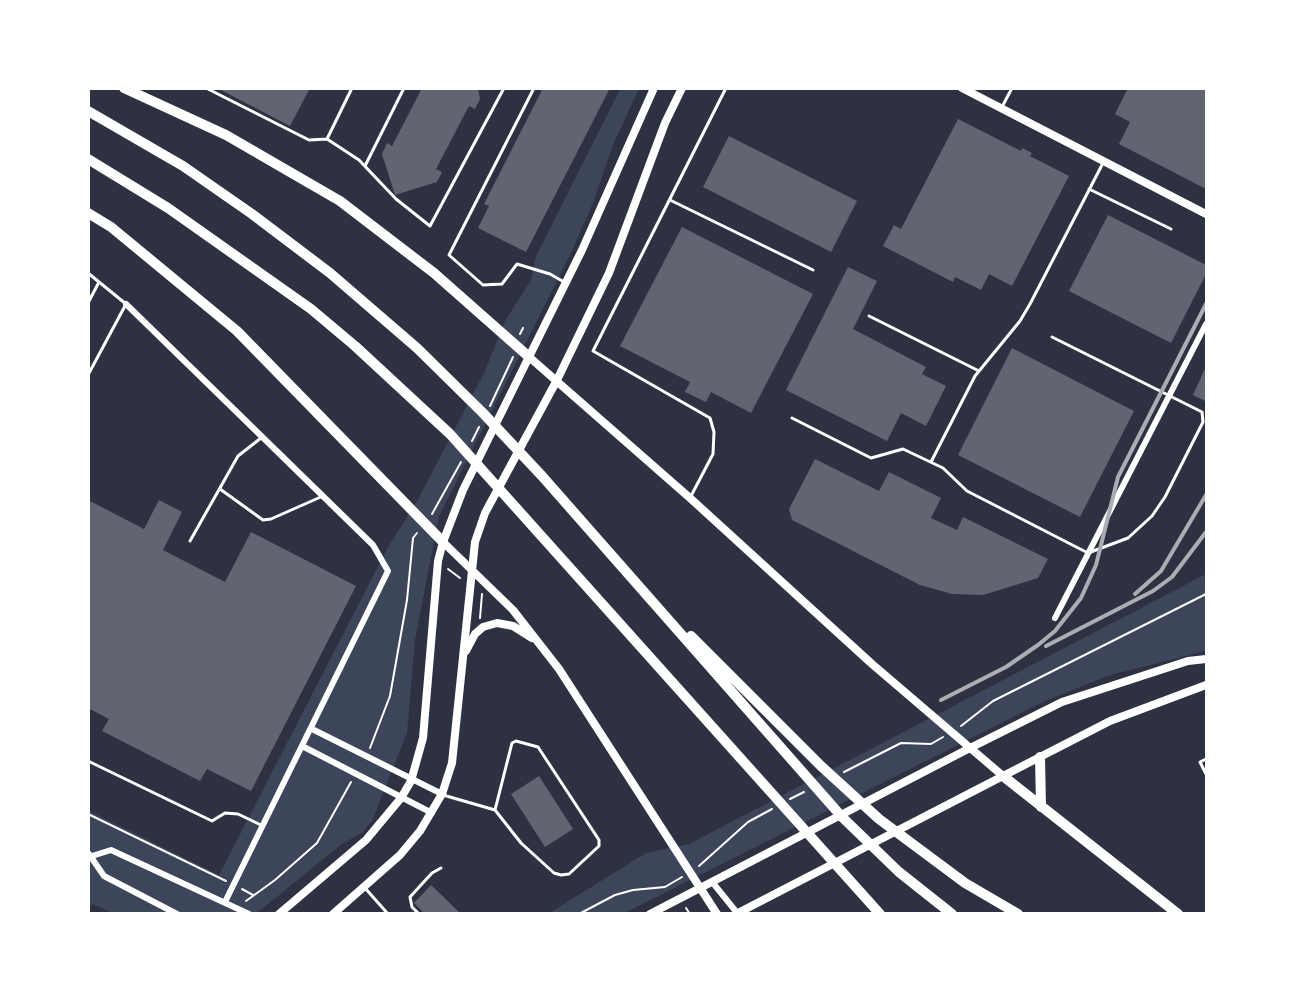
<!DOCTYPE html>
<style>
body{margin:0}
#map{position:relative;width:1295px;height:1002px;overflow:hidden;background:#2d3142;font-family:"Alegreya Sans",sans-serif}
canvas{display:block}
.frame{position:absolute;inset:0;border:90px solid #fff;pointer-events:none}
</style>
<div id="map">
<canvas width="1295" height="1002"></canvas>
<div class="frame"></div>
</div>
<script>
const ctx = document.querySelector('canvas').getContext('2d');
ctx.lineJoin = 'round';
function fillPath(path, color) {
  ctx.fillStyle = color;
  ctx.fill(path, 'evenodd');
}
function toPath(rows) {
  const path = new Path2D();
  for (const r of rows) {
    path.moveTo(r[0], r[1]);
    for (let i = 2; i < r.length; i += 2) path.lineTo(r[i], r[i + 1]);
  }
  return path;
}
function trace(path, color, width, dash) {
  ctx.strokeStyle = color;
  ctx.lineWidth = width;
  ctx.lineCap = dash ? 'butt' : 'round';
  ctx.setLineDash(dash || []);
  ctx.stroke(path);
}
const green = toPath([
 [620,89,639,89,613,145,593,203,572,251,439,516,415,640,407,733,372,821,362,833,342,844,257,913,113,913,92,904,89,911,89,811,219,875,388,547,417,501,484,373,505,321,531,280,536,256],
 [1206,574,1206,651,1110,675,1043,702,625,913,548,914,646,853,689,844]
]);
const building = toPath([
 [217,88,310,88,290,126],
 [422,88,478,88,480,99,475,109,469,106,436,169,442,172,437,182,395,195,382,154,387,143,392,146],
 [543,88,610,88,526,252,478,228,489,206,484,204],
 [1128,88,1206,88,1206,189,1119,144,1130,122,1115,114],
 [958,119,1021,151,1022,148,1032,153,1030,156,1069,176,1012,286,989,274,981,290,955,277,953,282,883,246,894,225,901,229],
 [729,136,857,201,831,252,703,187],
 [1108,215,1206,265,1206,274,1171,343,1069,291],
 [682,227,813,294,751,413,711,392,706,402,685,392,690,382,620,346],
 [848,267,877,281,853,329,926,367,922,374,946,386,926,426,901,413,887,441,786,390],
 [1012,348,1134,411,1080,517,958,455],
 [1206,366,1206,397,1205,401,1193,395],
 [815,459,879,491,889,472,941,498,931,518,957,530,963,517,1048,559,1038,578,983,595,952,594,920,585,792,520,789,509],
 [88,500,144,529,159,500,182,512,163,550,225,582,251,532,356,586,251,791,207,769,200,781,102,731,109,719,88,708],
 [539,776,573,829,545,847,511,794],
 [431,885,461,914,425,914,414,903]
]);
const path = toPath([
 [520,334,523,328],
 [490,406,513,357],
 [472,441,479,427],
 [432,514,461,462],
 [448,569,460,578],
 [480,618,482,594],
 [961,726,993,701,1206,594],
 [370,748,390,696,407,600,413,538,417,533],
 [844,772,901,743,931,744,943,737],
 [790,799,804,792],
 [88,814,226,881],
 [699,866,748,822,772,809],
 [242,889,253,895],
 [246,901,275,880,317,843,351,782],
 [686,908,690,914],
 [579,914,615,895,633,890,665,887,682,877]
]);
const service = toPath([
 [206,88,309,140,327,139],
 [352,88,327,139,359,160,396,199,430,226,504,88],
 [534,88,449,255,483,285,502,284,517,264,550,274,564,282],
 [1002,107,1012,88],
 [365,166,404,88],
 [1089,189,1171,229],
 [670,200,813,270],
 [88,273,126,304,88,375],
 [88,303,99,282],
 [869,316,979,371],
 [792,418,871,458,903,449,943,468,967,491,1088,553,1128,538,1152,516,1165,497,1203,422,1202,412,1052,337],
 [931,462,975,376,1020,321,1030,304,1103,163],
 [220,489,263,520,271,519,323,496],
 [691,496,713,454,714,432,710,418,593,351,726,88],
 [190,541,238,456,261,438],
 [1206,759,1200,762,1206,774],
 [88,761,212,821,225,813,238,814,263,826],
 [443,795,495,810,521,843,554,873,561,875,569,874,599,846,599,840,538,747,516,741,512,743,495,810],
 [365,888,388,914],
 [419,914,412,907,410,897,432,873,441,868]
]);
const minor = toPath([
 [126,304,373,545,388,571,225,902],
 [1055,618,1206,324],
 [312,729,442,794],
 [304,747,432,813],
 [89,854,104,876,177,914],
 [92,856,111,850,249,914],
 [713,883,738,914]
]);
const tertiary = toPath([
 [968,749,1062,702,1188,661,1206,659],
 [1003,776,1110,721,1206,685]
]);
const secondary = toPath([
 [962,88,1206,214],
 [528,356,690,498,872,664,1003,776,736,914],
 [443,542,513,610,559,669,717,914],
 [466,651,475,634,483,627,497,623,513,626,532,638],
 [279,914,366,840,401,798,411,781,423,738,438,561,443,542,463,490,582,250,654,88],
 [333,914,400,855,420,831,442,794,452,763,475,542,485,513,557,380,609,273,665,123,682,88],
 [650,914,968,749]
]);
const motorway = toPath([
 [124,88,226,135,340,201,434,273,528,356],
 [88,111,183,166,252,214,330,273,417,348,482,412,542,476,842,817,899,872,952,914],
 [88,159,168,208,311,309,355,346,450,434,880,914],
 [88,213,111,227,237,331,443,542],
 [691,636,821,766,879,819,965,883,1018,914],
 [1040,757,1041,807],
 [1003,776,1178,914]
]);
const rail = toPath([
 [1135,594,1161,571,1206,495],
 [1046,646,1153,591,1172,577,1206,532],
 [941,700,1006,667,1038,645,1055,631,1081,598,1096,565,1118,477,1206,304]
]);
fillPath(green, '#3c4559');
fillPath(building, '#626471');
trace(path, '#fff', 2);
trace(service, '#fff', 3);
trace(minor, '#fff', 6);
trace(tertiary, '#fff', 8);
trace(secondary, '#fff', 8);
trace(motorway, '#fff', 10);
trace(rail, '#abadb3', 4);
</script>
